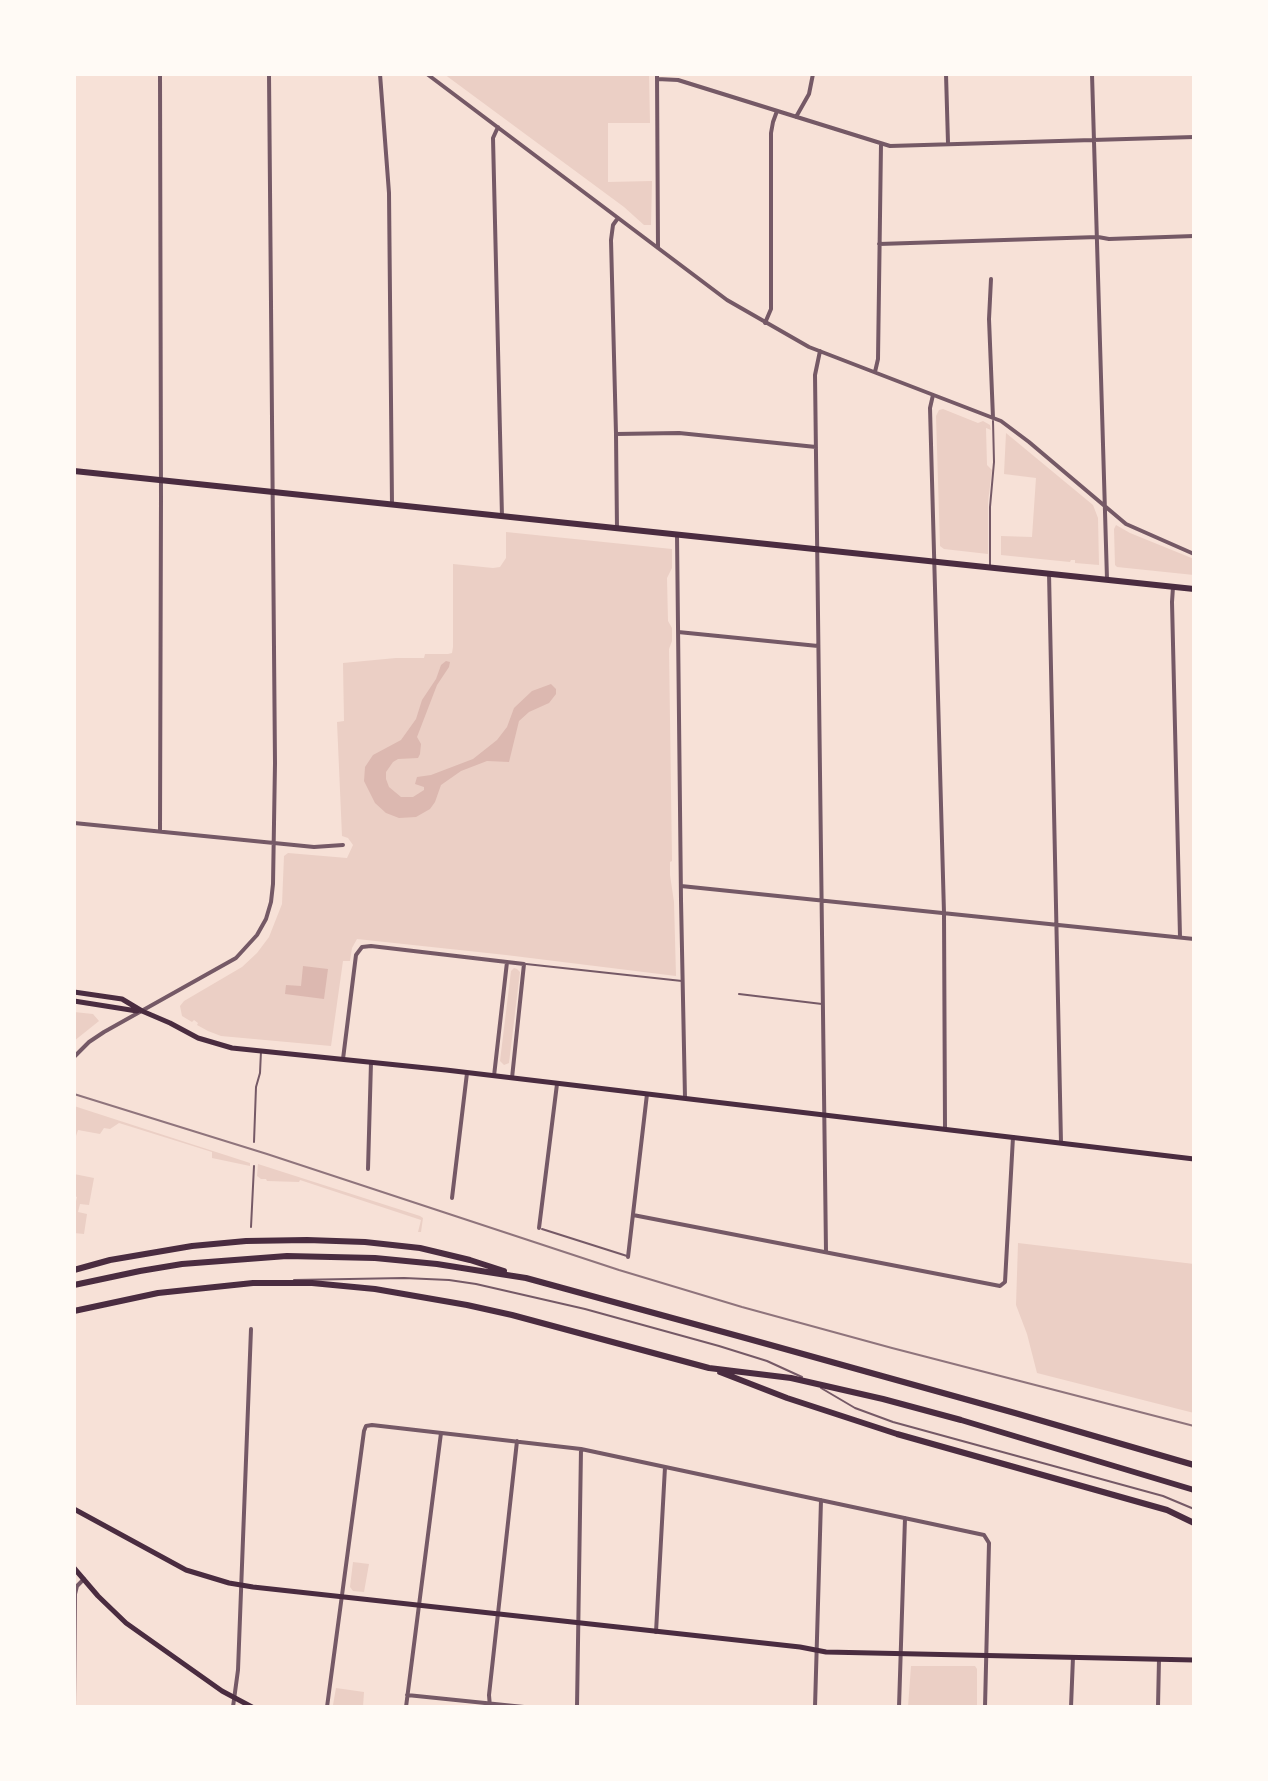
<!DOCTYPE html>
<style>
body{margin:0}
#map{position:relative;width:1268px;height:1781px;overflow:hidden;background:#f7e1d7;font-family:"Work Sans",sans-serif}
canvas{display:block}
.frame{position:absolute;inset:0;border:76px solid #fffaf5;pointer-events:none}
</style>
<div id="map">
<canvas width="1268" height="1781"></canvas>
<div class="frame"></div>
</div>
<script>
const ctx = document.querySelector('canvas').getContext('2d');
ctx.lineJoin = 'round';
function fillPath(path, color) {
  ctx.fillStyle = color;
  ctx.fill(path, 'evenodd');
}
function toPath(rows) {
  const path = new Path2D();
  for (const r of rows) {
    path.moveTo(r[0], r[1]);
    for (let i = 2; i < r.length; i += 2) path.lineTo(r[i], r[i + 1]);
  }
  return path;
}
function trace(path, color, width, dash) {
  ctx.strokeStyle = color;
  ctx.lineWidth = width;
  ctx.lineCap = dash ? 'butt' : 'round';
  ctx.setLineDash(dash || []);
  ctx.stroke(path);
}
const green = toPath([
 [444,74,649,74,650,123,608,123,608,182,652,181,651,225,644,225,624,207],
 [943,409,978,423,983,421,990,425,991,430,986,428,987,465,992,470,988,502,988,554,944,549,940,546,936,416,939,410],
 [1006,433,1093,505,1098,518,1099,565,1075,563,1075,560,1071,560,1070,562,1001,555,1001,536,1032,537,1036,478,1004,474],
 [1116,525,1130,533,1194,559,1194,575,1117,567,1115,565,1114,529],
 [506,532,672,549,672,568,667,578,668,621,672,628,672,641,669,649,672,861,670,862,670,875,674,902,676,976,506,955,357,939,352,948,350,961,343,961,331,1046,221,1036,208,1031,197,1025,198,1023,194,1020,192,1022,182,1016,180,1006,184,1001,242,967,257,953,269,937,282,904,284,856,288,853,347,858,353,845,348,838,342,836,337,722,344,721,343,663,396,658,424,658,425,654,448,654,452,653,453,647,453,564,493,568,500,567,506,558],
 [514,968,517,969,520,972,509,1063,504,1065,500,1061,511,971],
 [74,1012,93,1014,99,1021,74,1041],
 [74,1106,250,1163,250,1166,212,1158,212,1152,119,1123,110,1129,104,1128,100,1134,78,1130,74,1142],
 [258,1164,420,1216,423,1218,421,1232,418,1232,421,1220,300,1180,299,1182,267,1181,266,1179,261,1179,257,1176],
 [74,1174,94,1178,89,1205,80,1204,78,1212,87,1214,84,1234,74,1233,74,1209,77,1197,74,1196],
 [1018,1243,1194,1264,1194,1413,1037,1373,1027,1334,1016,1305],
 [353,1562,369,1564,364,1592,353,1591,350,1587],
 [911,1666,975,1666,977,1669,977,1707,908,1707],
 [336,1688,364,1692,363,1707,333,1705]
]);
const water = toPath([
 [446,661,450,662,449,667,437,685,417,737,421,744,420,754,418,758,398,759,393,762,386,772,386,779,389,787,401,797,413,797,424,790,424,787,415,784,417,777,431,775,473,759,497,740,507,727,514,708,532,691,551,684,556,689,556,694,549,703,529,712,519,721,509,762,487,761,461,771,441,785,435,802,430,809,416,817,399,818,386,813,375,803,364,781,365,767,373,755,401,740,416,719,422,700,436,679,441,665],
 [303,966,328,969,324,999,285,994,286,985,301,986]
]);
const service = toPath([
 [990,566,990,507,994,462,993,421],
 [526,964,682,981],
 [739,994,822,1004],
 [254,1142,256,1087,260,1073,261,1051],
 [251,1227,254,1166],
 [542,1229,627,1256],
 [294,1280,404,1278,449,1280,476,1284,585,1309,719,1346,767,1361,802,1377],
 [821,1388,855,1408,893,1422,1163,1496,1194,1509]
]);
const minor = toPath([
 [380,74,389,193,392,505],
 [427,74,727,300,809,347,1001,421,1029,442,1126,524,1194,554],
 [657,74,658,248],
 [946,74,948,143],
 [1092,74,1107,579],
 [657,79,678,80,890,146,1194,137],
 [796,117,809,94,813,74],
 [498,127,493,138,502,517],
 [879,244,1098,237,1109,239,1194,236],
 [991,279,989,319,993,418],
 [765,323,771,309,771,133,773,122,777,111],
 [820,351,815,375,826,1252],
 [875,372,878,359,881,144],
 [933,395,930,408,944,913,945,1128],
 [616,434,679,433,816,447],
 [617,529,616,434,611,240,613,225,618,218],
 [677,535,681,900,685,1098],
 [1049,573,1061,1143],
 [1173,587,1172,602,1180,937],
 [678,632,818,646],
 [74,823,314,847,343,845],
 [160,831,161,496,160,74],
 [681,886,1194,939],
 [74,1057,89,1042,104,1032,236,958,257,935,266,919,271,902,273,884,275,763,269,74],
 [343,1059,356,955,362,947,371,946,524,964,512,1078],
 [494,1076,507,962],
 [368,1169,371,1062],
 [452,1198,467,1073],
 [633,1215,1000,1286,1005,1282,1013,1137],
 [539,1228,557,1084],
 [628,1257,647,1094],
 [656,1632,665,1467],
 [407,1695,524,1707],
 [74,1707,75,1594,77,1586,84,1579],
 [233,1707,238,1670,251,1329],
 [327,1707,364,1431,366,1426,372,1425,581,1449,984,1535,989,1543,985,1707],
 [406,1707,441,1433],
 [490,1707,489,1695,517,1441],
 [577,1707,581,1449],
 [815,1707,821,1500],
 [899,1707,905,1518],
 [1071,1707,1073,1657],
 [1158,1707,1159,1659]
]);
const secondary = toPath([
 [74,992,122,999,142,1011,170,1023,198,1038,232,1048,446,1070,1194,1159],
 [74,1001,137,1011],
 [74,1509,186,1570,229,1583,253,1587,800,1647,826,1652,1194,1660],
 [74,1568,98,1596,126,1623,222,1691,252,1707]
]);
const primary = toPath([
 [74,471,1194,589]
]);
const trunk = toPath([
 [74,1270,110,1260,192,1246,246,1241,307,1240,365,1242,420,1248,470,1260,504,1271],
 [74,1285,140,1271,182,1264,287,1256,375,1258,437,1264,481,1271,526,1278,749,1339,1015,1413,1194,1465],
 [74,1311,158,1293,253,1283,312,1283,375,1289,467,1305,512,1315,709,1368,791,1378,883,1399,961,1420,1194,1490],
 [720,1372,787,1398,897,1434,1167,1510,1194,1523]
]);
const rail = toPath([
 [74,1094,267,1154,619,1270,742,1307,892,1348,1194,1426]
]);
fillPath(green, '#ebcfc5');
fillPath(water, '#dcb8b0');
trace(service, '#755966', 2);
trace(minor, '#755966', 4);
trace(secondary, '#4a2c40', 5);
trace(primary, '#4a2c40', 6);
trace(trunk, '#4a2c40', 6);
trace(rail, '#8f747c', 2);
</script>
